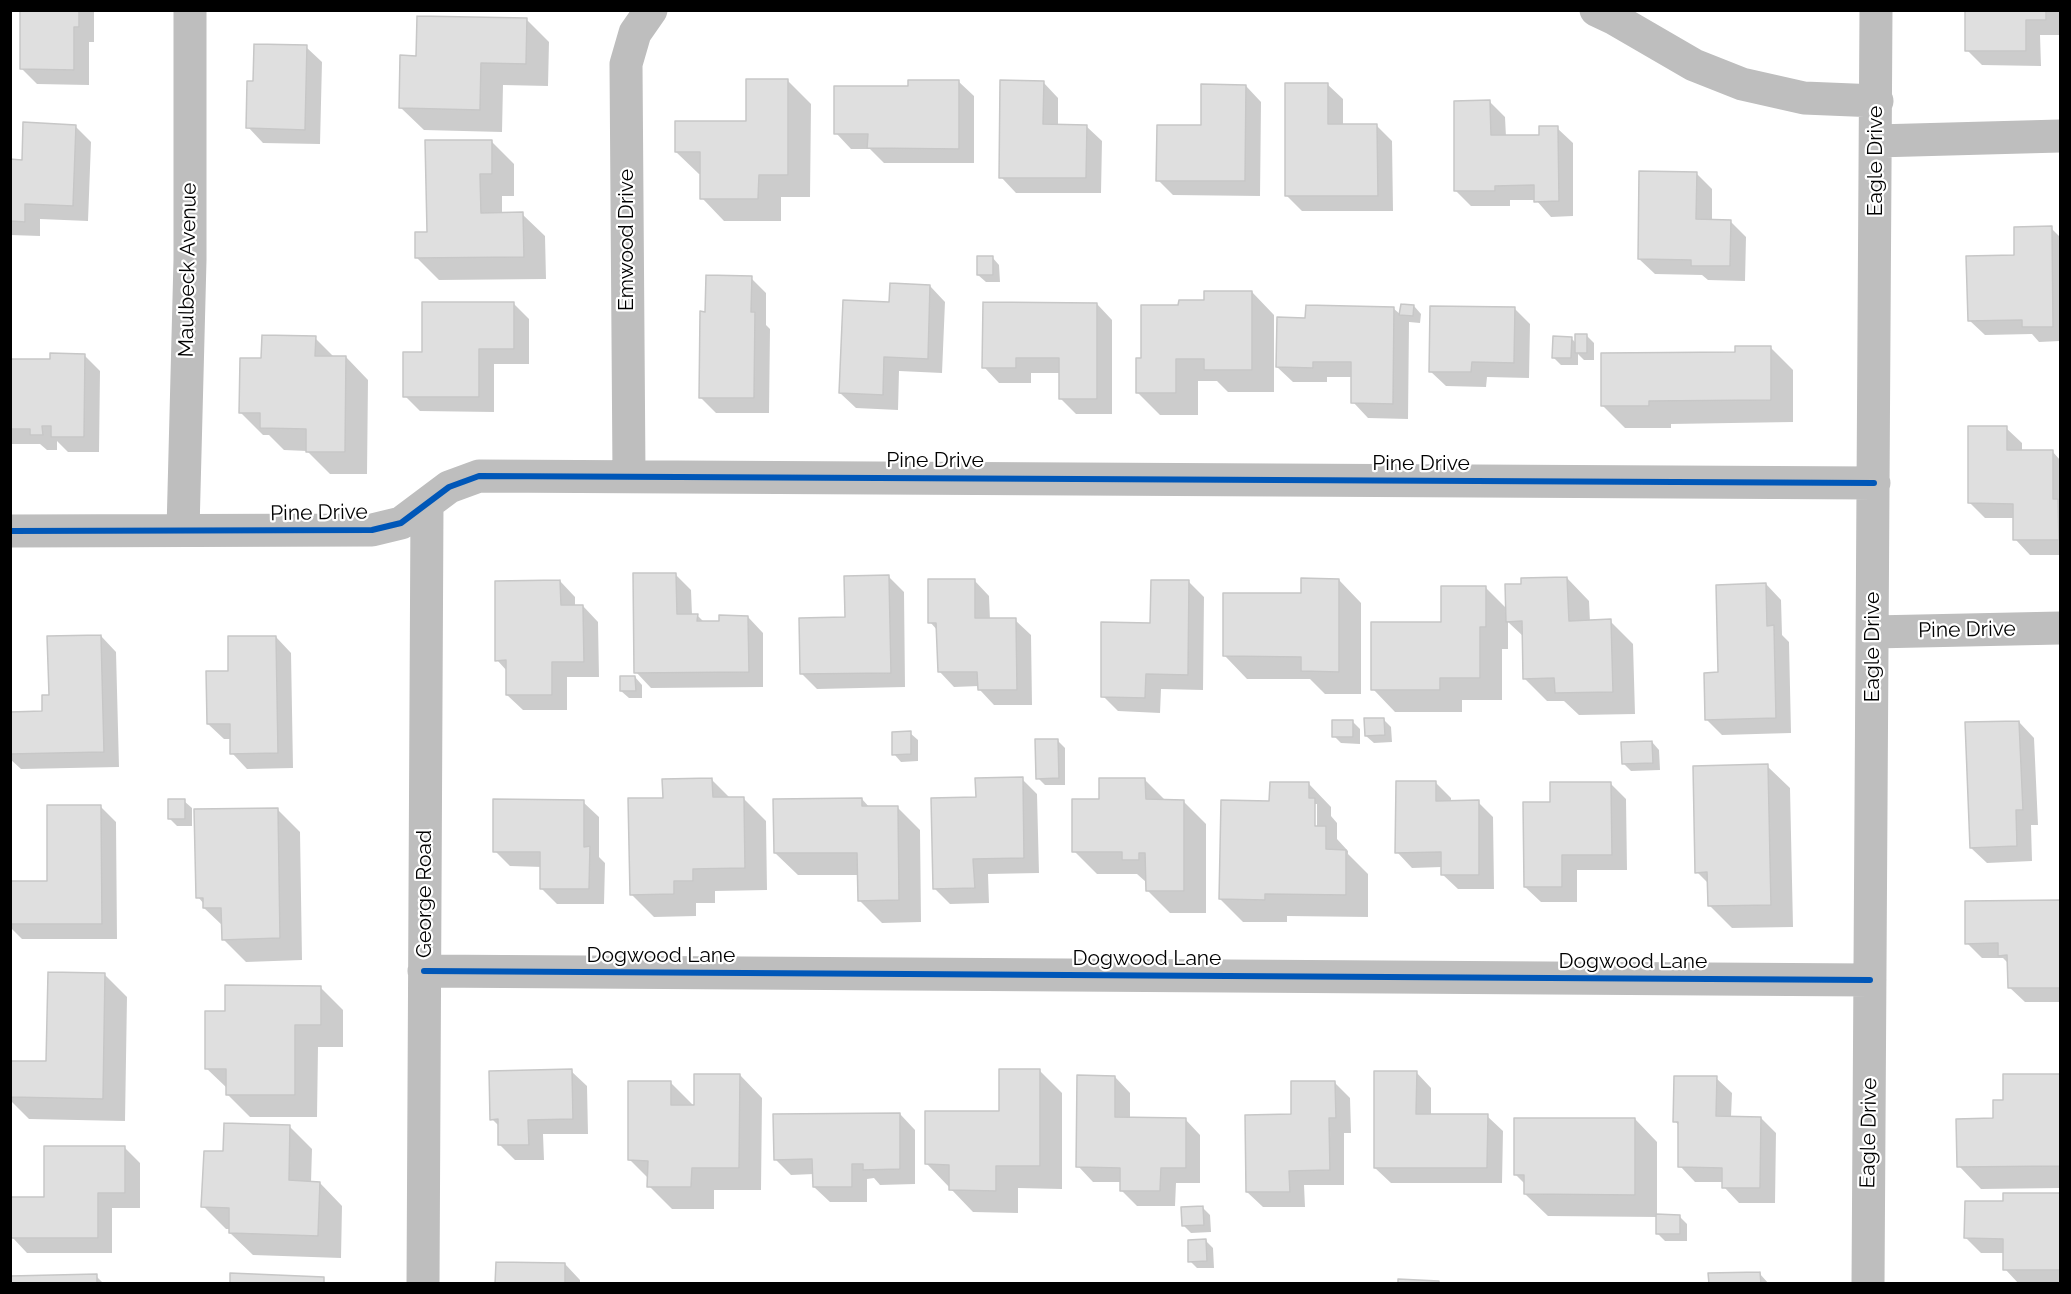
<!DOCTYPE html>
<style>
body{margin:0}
#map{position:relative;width:2071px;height:1294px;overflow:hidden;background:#fff;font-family:Raleway,sans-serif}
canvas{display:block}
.frame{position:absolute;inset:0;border:12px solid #000;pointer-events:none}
</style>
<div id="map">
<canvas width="2071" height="1294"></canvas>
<div class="frame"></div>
</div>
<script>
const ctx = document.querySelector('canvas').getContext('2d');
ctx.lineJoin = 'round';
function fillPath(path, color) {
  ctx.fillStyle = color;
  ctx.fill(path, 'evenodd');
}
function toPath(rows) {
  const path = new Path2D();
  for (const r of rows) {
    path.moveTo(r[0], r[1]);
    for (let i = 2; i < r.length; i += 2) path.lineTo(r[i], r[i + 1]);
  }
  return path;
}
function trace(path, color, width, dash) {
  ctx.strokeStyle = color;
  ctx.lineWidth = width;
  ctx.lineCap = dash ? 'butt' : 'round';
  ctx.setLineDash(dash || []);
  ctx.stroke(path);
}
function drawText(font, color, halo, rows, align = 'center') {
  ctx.font = font + ' Raleway,sans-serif';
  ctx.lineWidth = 4.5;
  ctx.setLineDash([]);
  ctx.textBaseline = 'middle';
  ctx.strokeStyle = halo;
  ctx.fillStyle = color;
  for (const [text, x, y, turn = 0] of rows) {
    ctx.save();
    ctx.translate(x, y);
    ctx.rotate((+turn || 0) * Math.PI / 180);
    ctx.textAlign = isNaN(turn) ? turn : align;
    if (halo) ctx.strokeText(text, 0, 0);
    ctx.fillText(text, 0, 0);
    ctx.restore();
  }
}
const shadow = toPath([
 [22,10,94,10,94,42,89,42,89,85,37,84,21,68],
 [1967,10,2060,10,2060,35,2040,35,2041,66,1982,65,1967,50],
 [526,19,549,42,548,86,503,85,502,132,424,130,401,108,417,57],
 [306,47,322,62,320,144,263,143,248,127,255,83],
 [788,81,811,104,810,197,781,197,781,221,724,221,702,198,702,174,699,174,676,152,747,123],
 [958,81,974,96,974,163,884,163,870,149,851,149,836,133,910,88],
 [1043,82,1058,98,1058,126,1086,126,1102,141,1101,193,1016,193,1001,177],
 [1327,84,1343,99,1343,126,1377,126,1392,141,1393,211,1302,211,1287,196],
 [1246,86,1261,102,1260,196,1173,195,1158,180,1202,127],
 [1490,102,1505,117,1506,137,1540,136,1557,128,1573,143,1573,216,1551,217,1536,200,1510,200,1510,206,1471,206,1456,191],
 [75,126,91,142,88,221,40,219,40,236,10,235,10,161,23,161],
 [491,141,514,164,514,196,502,196,502,214,522,214,545,236,546,279,439,280,416,257,428,233],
 [1696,173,1712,189,1712,221,1730,221,1746,237,1745,281,1708,280,1702,275,1655,274,1639,259],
 [2051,228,2060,237,2060,341,2039,342,2032,334,1985,335,1969,320,2015,256],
 [992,257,999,265,1000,282,986,282,978,275],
 [751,278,766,293,766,325,770,329,769,413,716,413,700,397,707,313],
 [930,286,945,302,942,373,899,371,898,410,856,408,840,393],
 [1252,292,1274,315,1274,392,1228,392,1217,381,1198,381,1198,415,1160,415,1137,392,1143,359,1180,306],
 [513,303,529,319,529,364,494,364,494,412,420,411,405,396,424,353],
 [1097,304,1112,320,1112,414,1076,414,1060,398,1060,373,1031,373,1031,383,999,383,984,367],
 [1402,305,1414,306,1421,314,1420,323,1409,322,1408,419,1368,418,1353,402,1353,377,1327,377,1327,382,1293,382,1277,367,1393,308,1401,315],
 [1515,309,1530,324,1529,378,1487,377,1486,387,1446,386,1430,371],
 [1586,335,1594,343,1594,360,1584,360,1578,354,1578,365,1561,365,1554,358,1571,338,1577,344],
 [315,338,334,357,346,357,368,380,367,474,330,474,307,451,284,450,269,435,263,435,241,413,262,360],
 [1770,347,1793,370,1793,422,1671,424,1671,428,1625,428,1602,405,1736,353],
 [84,355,100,371,99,452,68,452,57,441,57,450,47,450,40,444,10,444,10,360,51,360],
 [2006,428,2022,443,2022,451,2052,451,2060,460,2060,555,2030,555,2015,539,2015,518,1985,518,1970,503],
 [676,575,691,590,692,615,697,615,704,622,721,622,748,617,763,633,763,687,651,688,636,672],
 [889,577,904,592,905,687,817,689,801,673,847,619],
 [1567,578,1589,601,1590,622,1610,621,1633,644,1635,714,1579,715,1564,701,1547,701,1525,679,1524,637,1508,622,1508,649,1502,649,1502,700,1462,700,1462,712,1395,712,1373,689,1443,623,1486,588,1507,609],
 [974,580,989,596,990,620,1015,620,1031,635,1032,705,994,705,979,689,979,686,954,687,939,671,938,631,930,622],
 [1339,580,1361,603,1361,694,1325,694,1310,679,1247,679,1225,656,1302,595],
 [560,581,575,597,575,606,583,606,598,622,599,677,567,677,567,710,523,710,507,695,507,671,497,660],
 [1189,582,1204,597,1203,690,1161,689,1160,713,1118,711,1103,696,1152,624],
 [1766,584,1781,600,1782,635,1789,642,1791,733,1722,735,1707,720,1719,674],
 [101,636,116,652,119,767,21,769,10,759,10,714,44,713,50,696],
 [276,637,291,653,293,768,247,769,232,753,231,739,224,739,208,724,230,673],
 [635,677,642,685,642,698,629,698,621,691],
 [1383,719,1391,727,1392,742,1374,743,1366,736],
 [1352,721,1360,729,1360,744,1341,743,1334,736],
 [2019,722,2034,738,2038,825,2031,825,2032,861,1987,863,1971,848],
 [910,733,918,740,918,761,901,762,894,754],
 [1057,740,1065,748,1065,785,1045,785,1038,778],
 [1652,742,1659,750,1660,770,1631,771,1623,763],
 [1767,766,1790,788,1793,927,1732,928,1709,905,1709,884,1697,872],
 [711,779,731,799,743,798,766,821,767,890,715,891,715,903,696,903,696,916,654,917,631,894,664,799],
 [1022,779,1037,794,1039,873,988,874,989,903,950,904,934,888,977,799],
 [1145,780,1166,801,1183,801,1206,824,1206,913,1170,913,1147,890,1146,882,1137,874,1097,874,1074,851,1101,801],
 [1435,782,1451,798,1451,802,1478,802,1493,817,1494,889,1458,889,1442,874,1442,867,1412,868,1397,852],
 [1309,784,1331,807,1331,816,1337,823,1337,839,1348,851,1348,854,1368,874,1368,917,1287,916,1287,922,1243,922,1220,899,1271,802],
 [1314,804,1317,804,1317,834,1314,834],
 [1611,784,1626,799,1627,870,1577,870,1577,902,1541,902,1525,887,1551,803],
 [862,799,870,808,897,807,920,830,921,922,882,923,859,900,859,875,798,875,775,853],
 [184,801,192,808,192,826,177,826,169,818],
 [583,802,599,817,599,857,605,863,604,904,557,904,542,889,542,867,510,866,495,851],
 [101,807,116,822,117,939,22,939,10,927,10,883,48,883],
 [277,809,300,832,302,960,246,962,223,939,223,926,204,908,204,904,198,897],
 [2060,902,2060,1002,2025,1002,2009,987,2009,964,2003,958,1982,958,1967,943,1967,903],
 [105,975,127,997,125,1121,29,1119,10,1100,10,1062,47,1063],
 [320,987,343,1010,343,1047,318,1047,317,1117,250,1117,227,1094,228,1089,206,1068,227,1013],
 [571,1071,587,1086,588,1134,543,1134,544,1160,515,1160,500,1145,499,1126,492,1119],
 [1040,1071,1062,1093,1062,1189,1018,1188,1018,1213,973,1212,927,1164,1001,1113],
 [1416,1072,1431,1088,1431,1116,1487,1116,1503,1131,1502,1183,1391,1183,1375,1168],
 [740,1075,762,1098,761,1190,714,1190,714,1209,672,1209,649,1186,649,1179,630,1160,671,1083,696,1108],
 [2060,1075,2060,1188,1981,1189,1959,1166,1995,1120,2005,1101,2005,1076],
 [1115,1077,1130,1093,1130,1119,1185,1119,1200,1135,1200,1183,1176,1183,1175,1206,1137,1206,1121,1190,1121,1182,1093,1182,1078,1166],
 [1716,1078,1732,1093,1731,1117,1761,1118,1776,1133,1775,1203,1739,1203,1724,1187,1724,1182,1695,1182,1680,1166,1680,1127,1675,1121],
 [1334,1082,1350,1098,1351,1133,1344,1133,1344,1185,1304,1185,1305,1207,1263,1207,1247,1192,1293,1116],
 [900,1114,915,1130,915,1184,880,1185,874,1178,867,1179,867,1202,830,1202,814,1187,814,1174,791,1175,775,1159],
 [1635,1119,1657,1142,1657,1216,1679,1216,1687,1224,1687,1241,1665,1241,1657,1233,1657,1217,1548,1216,1525,1194,1525,1184,1515,1174],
 [289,1126,312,1149,311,1183,320,1183,342,1206,341,1258,253,1255,230,1233,230,1229,226,1229,203,1206,225,1153],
 [125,1148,140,1163,140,1208,112,1208,112,1253,27,1253,12,1237,46,1199],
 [2059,1194,2060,1284,2019,1284,2005,1269,2005,1253,1981,1253,1966,1238,2004,1203],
 [1203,1208,1210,1215,1211,1232,1191,1233,1183,1225],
 [1206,1241,1213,1248,1214,1268,1197,1268,1190,1261],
 [565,1264,580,1280,580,1284,497,1284],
 [1760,1274,1769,1284,1710,1284],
 [96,1276,104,1284,10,1284]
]);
const building = toPath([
 [20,10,79,10,79,27,74,27,74,70,20,69,20,10],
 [1965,10,2046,10,2046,20,2026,20,2026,51,1965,51,1965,10],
 [417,16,527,18,526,64,481,63,480,110,399,108,400,55,416,56,417,16],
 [254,44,307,45,305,130,246,128,247,81,253,81,254,44],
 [746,79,788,79,788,175,759,175,758,199,700,199,700,152,675,152,675,121,746,121,746,79],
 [908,80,959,80,959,149,867,148,868,134,834,134,834,86,908,86,908,80],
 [1000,80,1044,81,1043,124,1087,125,1086,178,999,178,1000,80],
 [1285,83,1328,83,1328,124,1377,124,1378,196,1285,196,1285,83],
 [1201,84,1246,85,1245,181,1156,181,1157,125,1201,125,1201,84],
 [1490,100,1491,135,1539,135,1539,126,1558,126,1559,201,1534,202,1534,185,1495,186,1495,191,1454,191,1454,101,1490,100],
 [23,122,76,125,73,206,25,204,25,222,10,221,10,159,22,160,23,122],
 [425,140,492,140,492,174,480,174,481,213,523,212,524,257,415,258,415,232,427,232,425,140],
 [1639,171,1697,172,1696,219,1731,220,1730,266,1691,266,1691,260,1638,259,1639,171],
 [2052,226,2053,327,2022,327,2022,320,1968,321,1966,256,2014,255,2014,227,2052,226],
 [977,256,993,256,993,275,977,275,977,256],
 [706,275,752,276,751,312,755,312,754,398,699,398,700,311,705,312,706,275],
 [890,283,930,285,928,359,884,357,883,395,839,393,843,300,889,302,890,283],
 [1204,291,1252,291,1252,370,1204,370,1204,359,1176,359,1176,393,1136,393,1136,358,1141,358,1141,305,1178,305,1179,300,1204,300,1204,291],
 [422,302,514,302,514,349,479,349,479,397,403,397,403,352,422,352,422,302],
 [983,302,1097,303,1097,399,1059,399,1059,358,1016,358,1016,368,982,368,983,302],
 [1401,304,1414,305,1413,316,1399,315,1401,304],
 [1306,305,1394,307,1393,404,1351,403,1351,362,1313,362,1313,368,1276,367,1277,317,1305,318,1306,305],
 [1430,306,1515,307,1514,363,1472,362,1471,372,1429,372,1430,306],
 [1575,334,1587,334,1587,353,1575,353,1575,334],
 [262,335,316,336,315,356,346,356,345,452,306,452,306,429,260,428,260,413,239,413,240,358,261,358,262,335],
 [1553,336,1572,337,1571,358,1552,358,1553,336],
 [1735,346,1771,346,1771,400,1649,401,1649,406,1601,406,1601,353,1735,352,1735,346],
 [50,353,85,354,84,437,51,437,51,426,42,426,43,435,30,435,30,429,10,429,10,359,50,359,50,353],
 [1968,426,2007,426,2007,450,2053,450,2053,499,2058,499,2059,540,2013,540,2013,504,1968,503,1968,426],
 [633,573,676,573,677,614,698,614,697,621,719,621,719,615,748,616,749,672,634,673,633,573],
 [889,575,891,673,800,674,799,618,845,617,844,576,889,575],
 [1567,577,1569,621,1611,619,1613,692,1555,693,1554,678,1523,679,1522,621,1506,622,1505,584,1521,584,1521,578,1567,577],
 [1301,578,1339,579,1339,672,1301,671,1301,657,1223,656,1223,593,1301,593,1301,578],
 [928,579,975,579,975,618,1016,618,1017,690,978,690,977,672,938,672,936,623,928,623,928,579],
 [560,580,561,605,583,605,584,662,552,662,552,695,506,695,506,660,495,661,495,581,560,580],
 [1151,580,1189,580,1188,675,1146,674,1145,698,1101,697,1101,622,1150,623,1151,580],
 [1766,583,1767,626,1774,625,1776,718,1705,720,1704,673,1718,672,1716,585,1766,583],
 [1441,586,1486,586,1486,627,1480,627,1480,678,1440,678,1440,690,1371,690,1371,622,1441,622,1441,586],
 [101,635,104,752,10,754,10,712,42,711,42,695,49,695,47,636,101,635],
 [228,636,276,636,278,753,230,754,230,724,207,724,206,671,228,671,228,636],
 [620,676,635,676,636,691,620,691,620,676],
 [1364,718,1384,718,1385,735,1365,736,1364,718],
 [1332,720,1353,720,1353,737,1332,737,1332,720],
 [2019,721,2023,810,2016,810,2017,846,1970,848,1965,722,2019,721],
 [911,731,911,754,892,755,892,732,911,731],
 [1035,739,1058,739,1059,778,1036,779,1035,739],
 [1652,741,1653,763,1622,764,1621,742,1652,741],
 [1768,764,1771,905,1708,906,1707,872,1695,873,1693,766,1768,764],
 [1023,777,1024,858,973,859,975,888,933,889,931,798,976,797,975,778,1023,777],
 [712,778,713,797,744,797,745,868,693,869,693,881,674,881,674,894,630,895,628,798,663,798,662,779,712,778],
 [1099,778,1145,778,1146,799,1184,800,1184,891,1146,891,1145,853,1139,853,1139,860,1122,860,1122,852,1072,852,1072,799,1099,799,1099,778],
 [1396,781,1436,781,1436,801,1479,800,1479,875,1441,875,1441,852,1395,853,1396,781],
 [1270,782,1309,782,1309,798,1315,798,1315,826,1326,826,1326,849,1346,850,1346,895,1265,894,1265,900,1219,899,1221,800,1269,801,1270,782],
 [1550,782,1611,782,1612,855,1562,855,1562,887,1524,887,1523,802,1550,802,1550,782],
 [862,798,862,806,898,806,899,900,858,901,857,853,774,853,773,799,862,798],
 [168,799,185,799,185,819,168,819,168,799],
 [493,799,584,800,584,847,590,846,589,889,540,889,540,852,493,852,493,799],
 [47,805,101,805,102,924,10,924,10,881,47,881,47,805],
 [278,808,280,938,222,940,221,908,203,908,203,898,196,898,194,809,278,808],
 [2060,900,2060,988,2008,988,2007,955,1998,956,1998,943,1965,944,1965,901,2060,900],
 [48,972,105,973,103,1099,10,1097,10,1061,46,1061,48,972],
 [225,985,321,986,321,1025,295,1025,295,1095,226,1095,226,1069,205,1069,205,1011,225,1011,225,985],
 [572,1069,573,1119,528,1120,529,1145,498,1145,498,1119,490,1120,489,1071,572,1069],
 [999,1069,1040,1069,1040,1166,996,1166,996,1191,949,1190,949,1165,925,1164,925,1111,999,1111,999,1069],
 [1374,1071,1417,1071,1416,1114,1488,1114,1487,1168,1374,1168,1374,1071],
 [694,1074,740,1074,739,1168,692,1168,691,1187,647,1187,648,1161,628,1160,628,1081,671,1081,671,1105,694,1105,694,1074],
 [2003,1074,2060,1074,2060,1166,1957,1167,1956,1119,1993,1118,1993,1100,2003,1100,2003,1074],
 [1077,1075,1115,1076,1115,1117,1186,1118,1186,1168,1161,1168,1160,1191,1120,1191,1120,1168,1076,1167,1077,1075],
 [1674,1076,1717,1076,1716,1116,1761,1117,1760,1188,1722,1188,1722,1168,1678,1167,1678,1122,1673,1122,1674,1076],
 [1291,1081,1335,1081,1336,1118,1329,1118,1330,1170,1289,1171,1290,1192,1246,1192,1245,1115,1291,1114,1291,1081],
 [900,1113,900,1169,863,1170,863,1164,852,1164,852,1187,813,1187,812,1159,774,1160,773,1114,900,1113],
 [1514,1118,1635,1118,1635,1195,1524,1194,1524,1175,1514,1175,1514,1118],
 [224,1123,290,1125,289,1180,320,1182,318,1236,229,1233,229,1208,201,1207,204,1151,223,1151,224,1123],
 [44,1146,125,1146,125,1193,98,1193,98,1238,10,1238,10,1197,44,1197,44,1146],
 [2003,1193,2060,1193,2060,1270,2003,1270,2003,1239,1964,1238,1965,1201,2003,1201,2003,1193],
 [1203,1206,1204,1225,1182,1226,1181,1207,1203,1206],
 [1656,1214,1680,1215,1680,1234,1656,1234,1656,1214],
 [1206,1239,1207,1261,1188,1262,1188,1240,1206,1239],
 [496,1262,565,1263,565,1284,495,1284,496,1262],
 [1760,1272,1761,1284,1709,1284,1708,1273,1760,1272],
 [230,1273,324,1277,324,1284,230,1284,230,1273],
 [97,1274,97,1284,10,1284,10,1276,97,1274],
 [1398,1279,1439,1281,1439,1284,1398,1284,1398,1279]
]);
const minor = toPath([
 [1596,10,1613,18,1694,65,1742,84,1804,98,1877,101],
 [1876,141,2060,136],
 [629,475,626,64,635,33,651,10],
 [183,530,190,260,190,10],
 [10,531,372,530,401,523,449,487,479,476,1874,483],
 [1873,632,2060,628],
 [424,971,1870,980],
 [423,1284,427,505],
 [1868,1284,1876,10]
]);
const cycleway = toPath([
 [10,531,372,530,401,523,449,487,479,476,1874,483],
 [424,971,1870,980]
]);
const streetNames = [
 ["Eagle Drive",1876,161,-90],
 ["Emwood Drive",627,240,-90],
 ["Maulbeck Avenue",188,270,-89],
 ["Pine Drive",935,461],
 ["Pine Drive",1421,464],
 ["Pine Drive",319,513,-1],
 ["Pine Drive",1967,630,-1],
 ["Eagle Drive",1873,647,-90],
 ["George Road",425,894,-90],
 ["Dogwood Lane",661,956],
 ["Dogwood Lane",1147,959],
 ["Dogwood Lane",1633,962],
 ["Eagle Drive",1869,1133,-89]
];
fillPath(shadow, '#0003');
fillPath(building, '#dfdfdf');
trace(building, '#c7c7c7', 1.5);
trace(minor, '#bebebe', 33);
trace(cycleway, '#0057b8', 6);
drawText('21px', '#000', '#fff', streetNames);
</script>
